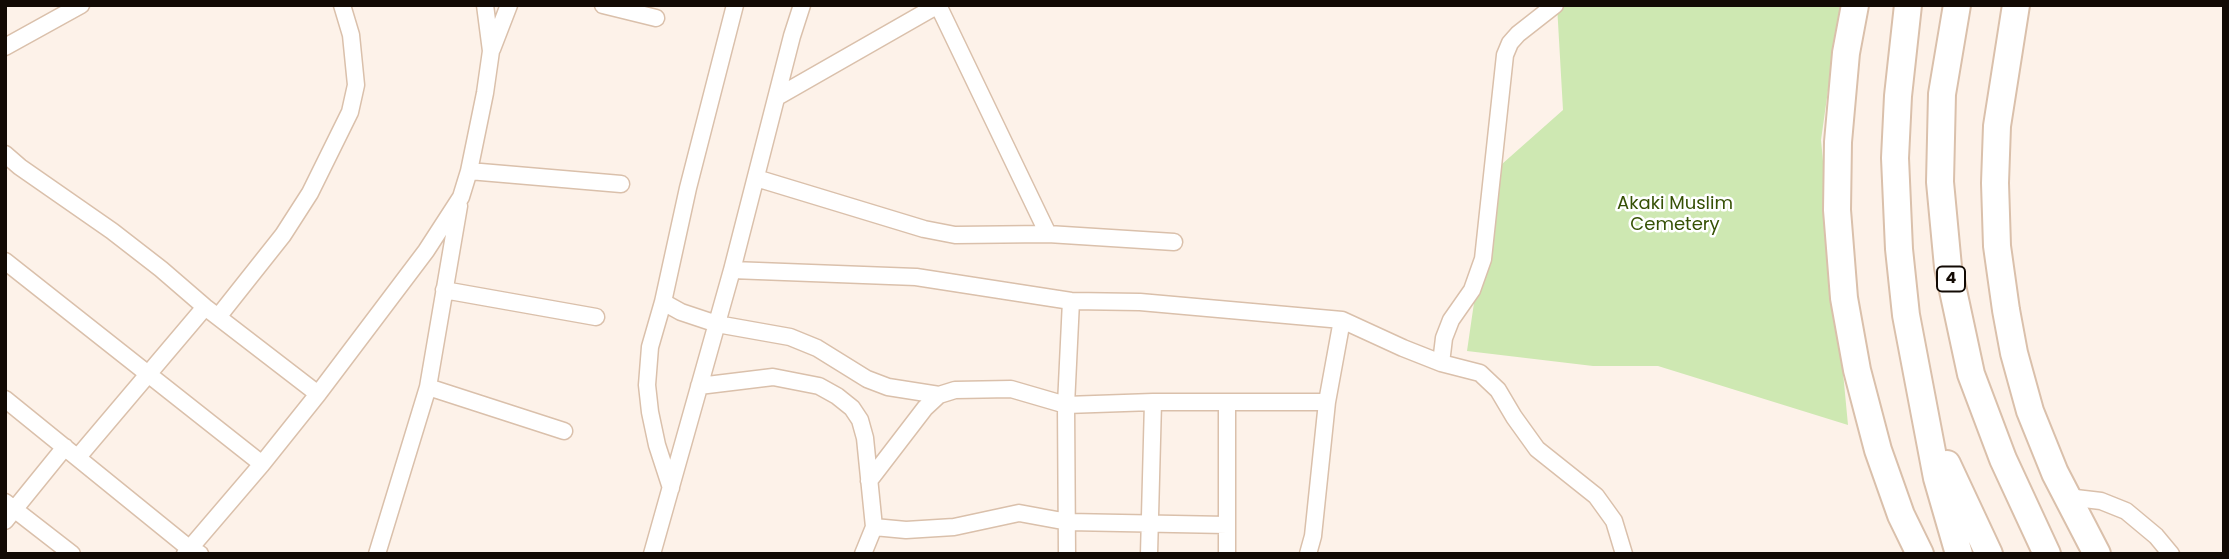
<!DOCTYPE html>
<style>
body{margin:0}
#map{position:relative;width:2229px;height:559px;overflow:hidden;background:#fdf2e9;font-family:Poppins,sans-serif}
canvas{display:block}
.frame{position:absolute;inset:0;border:7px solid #120a04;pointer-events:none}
</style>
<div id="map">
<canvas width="2229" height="559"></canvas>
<div class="frame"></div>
</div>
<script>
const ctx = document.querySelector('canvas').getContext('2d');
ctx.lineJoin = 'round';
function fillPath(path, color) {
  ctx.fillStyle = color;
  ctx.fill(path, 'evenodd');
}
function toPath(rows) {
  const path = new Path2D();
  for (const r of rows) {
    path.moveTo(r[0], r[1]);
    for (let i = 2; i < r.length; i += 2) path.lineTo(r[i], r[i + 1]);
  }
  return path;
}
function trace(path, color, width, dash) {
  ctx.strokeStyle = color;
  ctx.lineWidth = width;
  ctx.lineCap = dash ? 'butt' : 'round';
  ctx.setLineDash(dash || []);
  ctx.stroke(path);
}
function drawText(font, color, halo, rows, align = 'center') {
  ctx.font = font + ' Poppins,sans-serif';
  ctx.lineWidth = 5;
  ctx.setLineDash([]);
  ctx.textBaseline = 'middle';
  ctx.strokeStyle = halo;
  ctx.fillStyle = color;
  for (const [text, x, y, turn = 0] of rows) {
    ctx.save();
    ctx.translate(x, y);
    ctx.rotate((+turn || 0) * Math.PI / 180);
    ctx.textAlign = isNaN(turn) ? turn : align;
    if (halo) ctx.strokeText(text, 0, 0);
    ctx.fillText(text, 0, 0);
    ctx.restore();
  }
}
const green = toPath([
 [1557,5,1840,5,1821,140,1848,425,1658,366,1593,366,1467,351,1493,172,1563,110]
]);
const minor = toPath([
 [603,5,656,18],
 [938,5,1048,234],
 [5,47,81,5],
 [492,49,509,5],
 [777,97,938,5],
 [5,154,20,167,112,231,161,269,205,307,318,394],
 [469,171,621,184],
 [756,178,924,229,955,235,1048,234,1174,242],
 [5,261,262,464],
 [732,270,792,36,802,5],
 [444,290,596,317],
 [663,302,681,312,717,324,790,337,817,348,867,379,888,387,939,395],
 [218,317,283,235,310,193,350,112,356,85,351,35,342,5],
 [1441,363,1444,338,1451,320,1472,290,1483,259,1505,55,1510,43,1518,34,1555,5],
 [699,386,773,377,819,386,837,396,852,408,860,420,865,438,874,527,863,554],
 [428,387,564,431],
 [5,399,190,549,200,554],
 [1227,402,1227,554],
 [78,457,205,307],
 [869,481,925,408,939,395,955,390,1011,389,1066,405,1153,402,1327,402],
 [671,488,657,445,650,412,647,385,650,347,663,302,688,188,735,5],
 [2067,497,2101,501,2126,511,2156,536,2171,554],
 [5,502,72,554],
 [5,521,65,447],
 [874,527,906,530,954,527,1019,513,1068,522,1227,525],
 [185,554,262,464,318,394,426,251,461,197,469,171,485,93,491,51,485,5],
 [377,554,428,387,459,206],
 [652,554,732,270,916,277,1071,301,1140,302,1342,320,1403,348,1441,363,1480,373,1498,390,1514,417,1537,449,1596,496,1614,521,1624,554],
 [1067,554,1066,405,1071,301],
 [1149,554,1153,402],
 [1308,554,1313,536,1327,402,1342,320]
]);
const trunk = toPath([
 [1855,5,1846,53,1838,142,1837,210,1844,298,1857,370,1878,450,1901,515,1920,554],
 [1908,5,1898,96,1895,158,1899,249,1906,315,1937,478,1959,554],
 [1957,5,1942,94,1940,182,1948,267,1971,374,2003,459,2047,554],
 [2016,5,1997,126,1995,183,1997,246,2006,310,2014,353,2030,411,2055,473,2097,554],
 [1947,464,1989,554]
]);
const shields = [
 [1951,279,28]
];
const shieldNames = [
 ["4",1951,279]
];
const parkNames = [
 ["Akaki Muslim",1675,204],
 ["Cemetery",1675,225]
];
fillPath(green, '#cee8b2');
trace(minor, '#dac0ab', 19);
trace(trunk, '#dac0ab', 30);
trace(minor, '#fff', 16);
trace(trunk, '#fff', 26);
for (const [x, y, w] of shields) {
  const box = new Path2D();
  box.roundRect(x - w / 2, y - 12.5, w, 25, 5);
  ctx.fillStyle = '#fff';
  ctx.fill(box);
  trace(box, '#120a04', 2);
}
drawText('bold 16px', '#120a04', null, shieldNames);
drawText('18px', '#365105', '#fff', parkNames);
</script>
